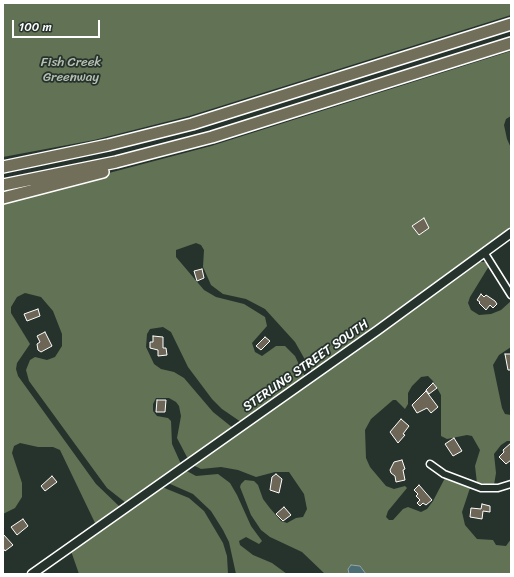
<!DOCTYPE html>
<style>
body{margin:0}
#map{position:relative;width:514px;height:577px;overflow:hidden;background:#26332d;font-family:Sriracha,sans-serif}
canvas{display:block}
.frame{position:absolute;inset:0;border:4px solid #fff;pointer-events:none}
.scale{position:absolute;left:12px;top:20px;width:88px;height:18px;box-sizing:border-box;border:2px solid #fff;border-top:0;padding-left:5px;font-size:12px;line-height:14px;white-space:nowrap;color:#fff;-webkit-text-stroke:3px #26332d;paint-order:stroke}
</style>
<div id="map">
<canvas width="514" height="577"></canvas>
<div class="frame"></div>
<div class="scale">100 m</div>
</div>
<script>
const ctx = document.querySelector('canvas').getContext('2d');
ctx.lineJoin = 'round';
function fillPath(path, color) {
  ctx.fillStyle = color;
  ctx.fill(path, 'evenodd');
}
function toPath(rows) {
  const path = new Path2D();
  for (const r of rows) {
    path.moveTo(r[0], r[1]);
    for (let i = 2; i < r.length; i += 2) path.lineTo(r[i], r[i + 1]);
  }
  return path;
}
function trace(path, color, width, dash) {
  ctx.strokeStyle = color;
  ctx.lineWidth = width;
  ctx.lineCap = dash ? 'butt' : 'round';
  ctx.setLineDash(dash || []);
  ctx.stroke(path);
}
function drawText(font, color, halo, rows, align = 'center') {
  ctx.font = font + ' Sriracha,sans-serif';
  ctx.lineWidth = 3.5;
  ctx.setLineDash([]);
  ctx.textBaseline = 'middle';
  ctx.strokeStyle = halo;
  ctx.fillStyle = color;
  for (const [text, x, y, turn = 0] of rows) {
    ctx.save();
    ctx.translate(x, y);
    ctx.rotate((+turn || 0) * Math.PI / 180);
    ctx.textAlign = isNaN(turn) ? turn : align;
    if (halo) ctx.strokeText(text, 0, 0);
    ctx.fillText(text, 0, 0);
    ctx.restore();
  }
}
const green = toPath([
 [3,3,511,3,511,15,189,116,94,140,3,157],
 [511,51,511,116,506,119,504,125,507,139,511,148,511,227,401,309,312,372,295,342,265,309,246,299,223,294,211,285,203,267,204,250,201,245,196,243,176,250,176,257,204,290,216,297,244,304,265,317,267,326,252,343,255,352,262,356,276,346,285,346,295,356,305,377,241,422,222,409,212,399,188,367,171,332,163,327,150,329,147,334,146,347,154,364,161,369,174,372,184,378,213,412,233,428,188,459,177,438,181,416,179,406,176,402,169,398,156,398,153,404,153,411,157,416,168,418,171,421,172,444,181,464,126,503,107,488,29,381,26,370,30,360,35,357,47,360,55,357,62,346,62,334,53,311,41,297,25,293,17,297,11,307,11,313,30,344,17,363,16,369,18,376,96,484,120,507,96,525,60,450,53,447,38,447,20,443,14,446,12,453,22,483,22,497,15,508,3,514,3,201,211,146],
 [478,262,485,262,489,266,470,297,468,303,471,310,479,315,491,314,501,310,511,301,511,347,499,355,493,365,502,408,505,414,511,415,511,441,507,441,501,445,494,454,496,473,494,485,477,483,475,466,480,450,472,436,467,435,447,439,441,436,441,395,433,381,428,376,421,377,412,386,408,393,408,404,405,409,396,400,393,400,371,419,365,430,366,458,370,467,386,486,394,489,405,486,407,488,388,511,386,517,389,520,393,520,403,509,408,507,421,512,427,509,433,501,445,478,470,488,462,512,465,525,477,539,493,540,496,545,506,546,511,539,511,574,366,574,361,567,351,565,348,569,349,574,325,574,302,552,270,537,261,530,251,515,240,487,241,484,245,480,254,481,258,485,263,499,269,507,281,521,287,523,296,518,303,517,307,509,304,494,289,472,275,472,256,477,238,470,221,467,201,469,193,465,381,333],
 [185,470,196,476,218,474,230,483,237,495,251,526,262,541,259,544,246,537,239,541,240,545,253,555,272,563,287,574,236,574,229,542,223,530,211,511,193,494,168,483],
 [162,487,189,498,204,511,223,543,227,556,228,574,79,574,71,551]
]);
const water = toPath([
 [351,565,360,566,366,574,349,574,348,569,351,565]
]);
const building = toPath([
 [424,218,429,228,419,235,412,226,424,218],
 [202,269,204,278,197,281,194,271,202,269],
 [481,294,484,297,486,295,495,301,497,304,493,308,490,305,486,310,479,303,480,302,477,300,481,294],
 [38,309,40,316,27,321,24,314,38,309],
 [45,332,52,346,41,352,38,350,37,344,40,342,37,336,45,332],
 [153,336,163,337,163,348,166,348,167,355,158,356,158,350,150,348,150,342,153,342,153,336],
 [265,337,270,341,261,350,256,346,265,337],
 [505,354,511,354,511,370,508,370,505,354],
 [433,383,437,388,429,394,426,390,433,383],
 [426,391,438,407,431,413,427,408,417,413,412,405,426,391],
 [157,400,166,400,165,412,156,412,157,400],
 [401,419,409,426,403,434,405,435,398,443,390,432,401,419],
 [454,438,462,451,453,456,445,444,454,438],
 [511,443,511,460,506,464,499,457,504,452,503,450,511,443],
 [402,460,405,469,403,470,405,480,396,482,395,476,391,473,390,470,394,462,402,460],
 [276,474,282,479,279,493,270,490,272,477,276,474],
 [52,476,57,482,45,491,41,486,52,476],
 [419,485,432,500,426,505,423,503,420,506,417,503,420,500,416,496,418,494,414,490,419,485],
 [482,504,490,506,490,512,483,511,482,519,470,517,471,508,481,509,482,504],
 [284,507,291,515,283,521,276,514,284,507],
 [23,519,28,526,17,535,11,527,23,519],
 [3,534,13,545,5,551,3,548,3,534]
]);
const minor = toPath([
 [484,252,511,295],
 [430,464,444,474,481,488,498,488,511,484]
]);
const tertiary = toPath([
 [32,574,378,330,511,233]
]);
const motorway = toPath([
 [3,167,108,145,192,124,511,24],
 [3,185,116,162,212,137,511,43],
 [3,198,103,172]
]);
const parkNames = [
 ["Fish Creek",71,63],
 ["Greenway",71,78]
];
const streetNames = [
 ["STERLING STREET SOUTH",306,366,-35]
];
fillPath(green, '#627254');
fillPath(water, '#4c6d73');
trace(water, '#94a7ab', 1);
fillPath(building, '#6d6556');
trace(building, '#fff', 1);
trace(minor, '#fff', 9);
trace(tertiary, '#fff', 11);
trace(motorway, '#fff', 14);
trace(minor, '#26332d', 6);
trace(tertiary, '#26332d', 8);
trace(motorway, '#716e59', 11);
drawText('13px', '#b8c0b2', '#26332d', parkNames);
drawText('13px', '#fff', '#26332d', streetNames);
</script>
